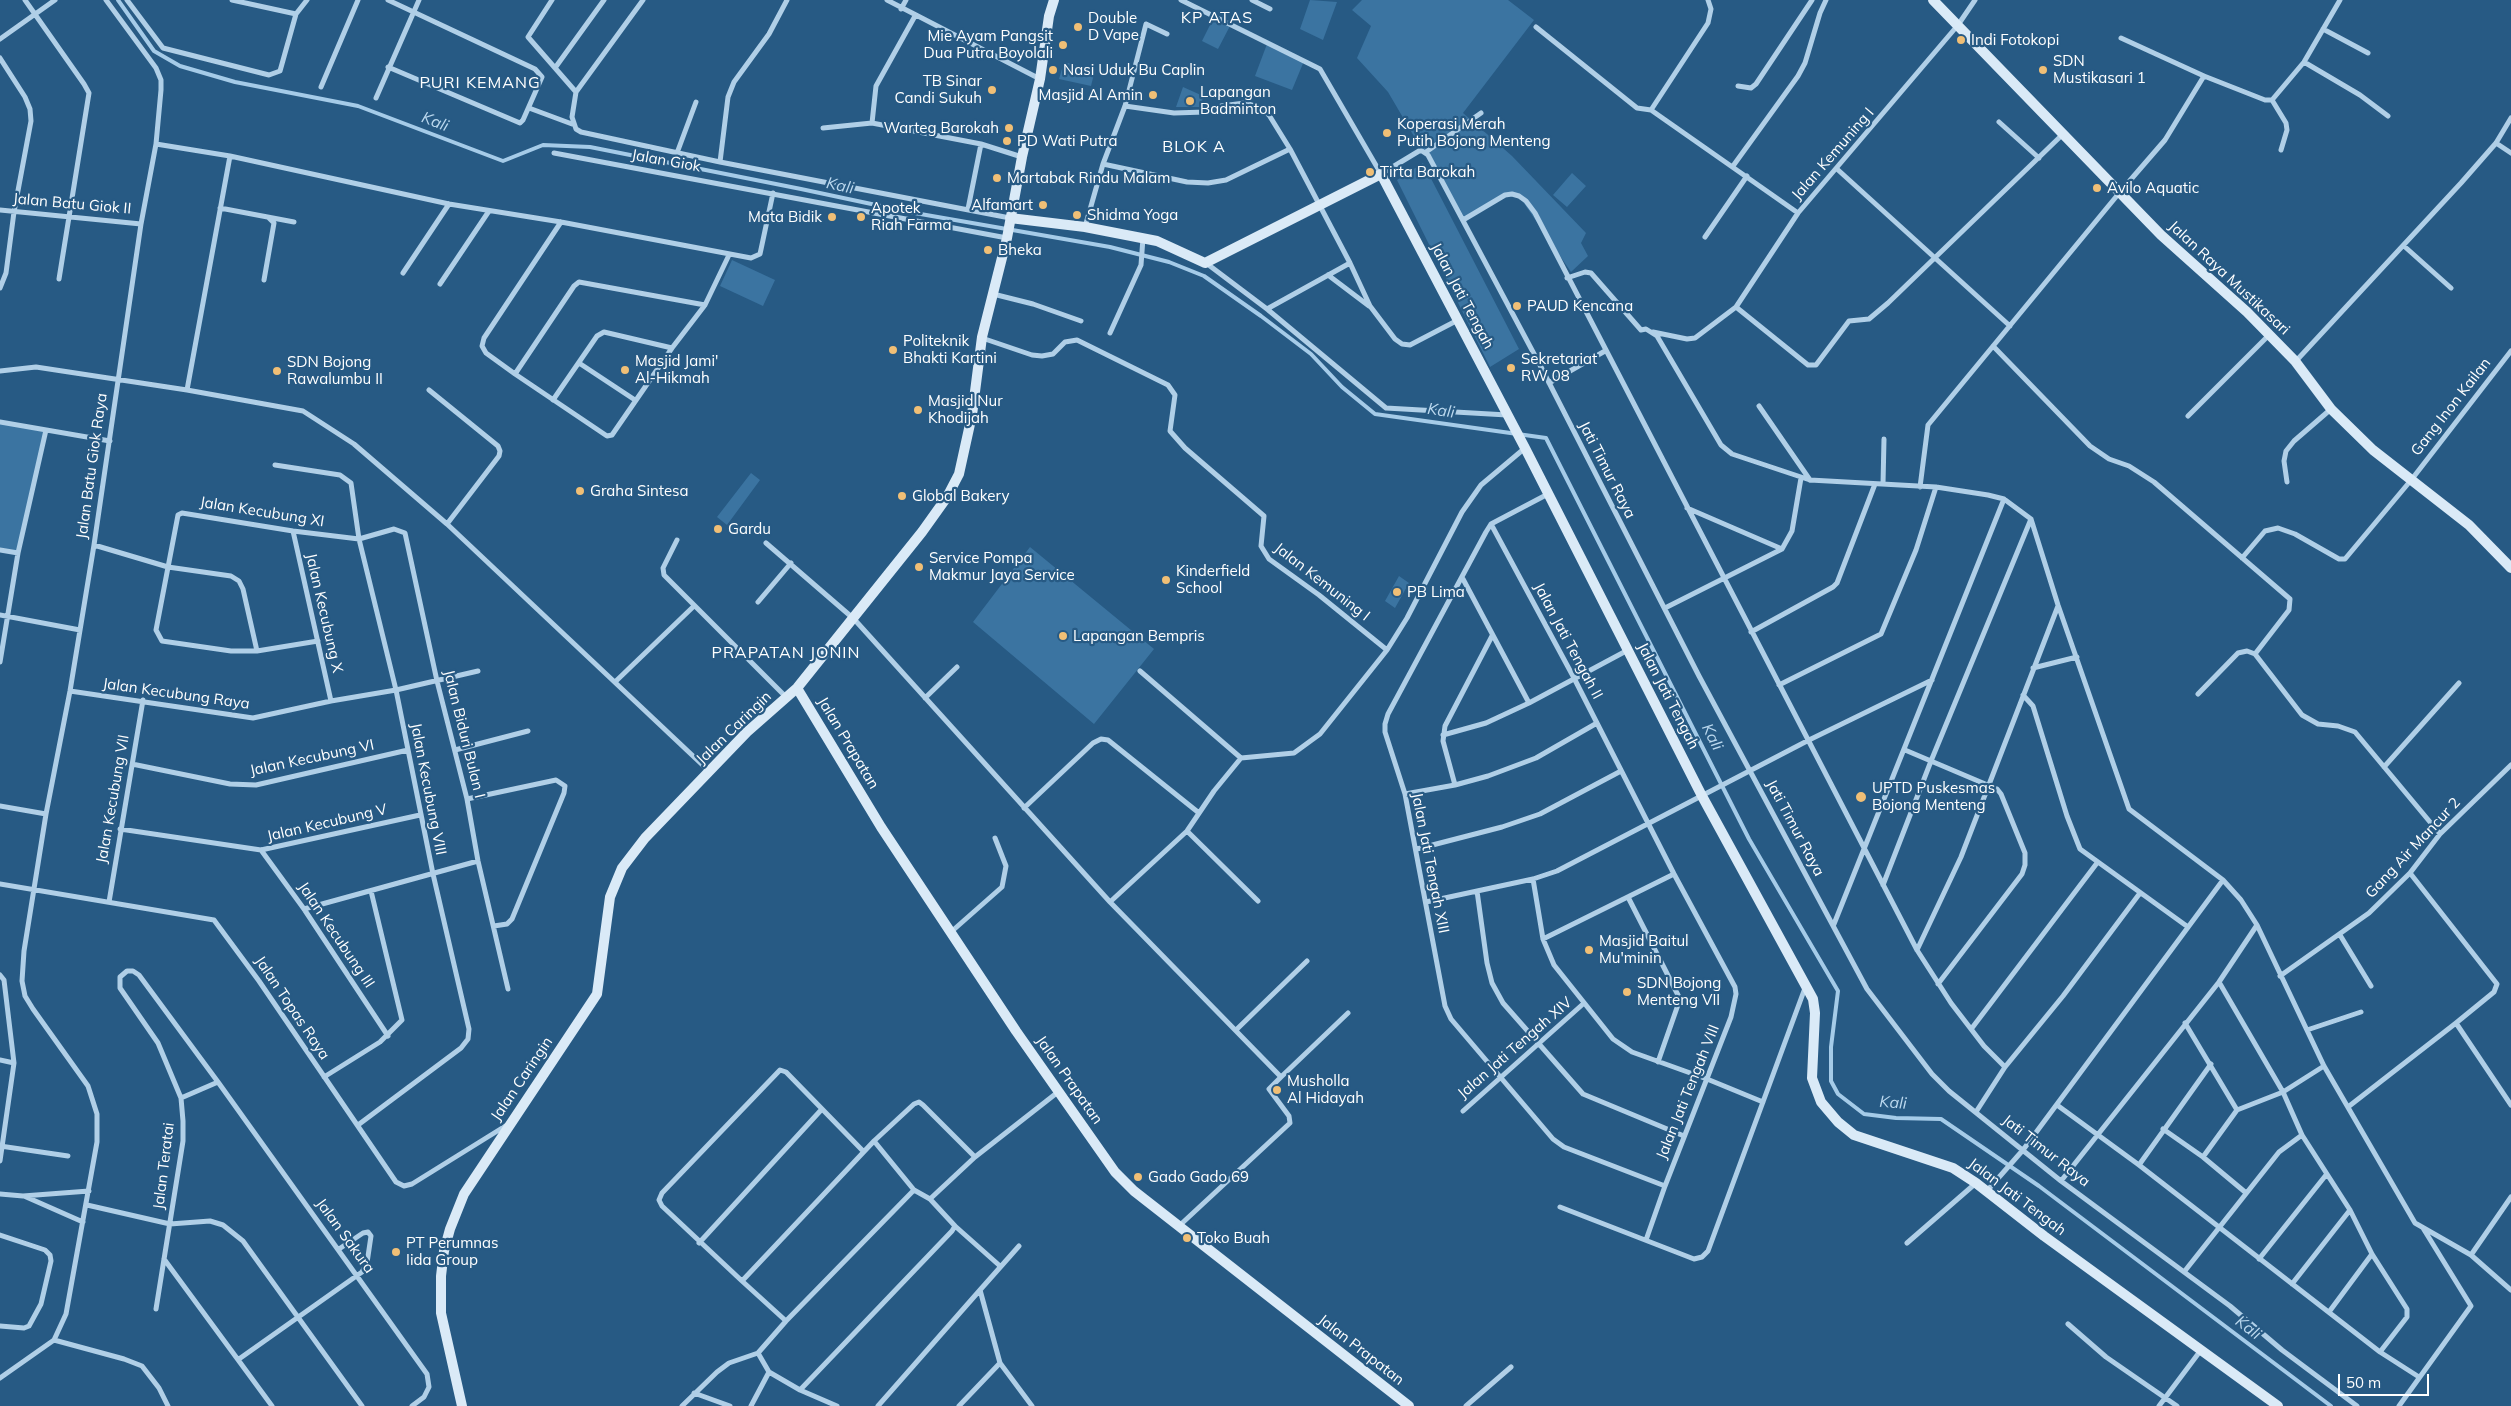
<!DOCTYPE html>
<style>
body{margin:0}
#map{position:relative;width:2511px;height:1406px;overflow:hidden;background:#275a84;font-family:Mulish,sans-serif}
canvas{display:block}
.scale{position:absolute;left:2338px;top:1374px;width:91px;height:22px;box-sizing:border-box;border:2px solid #fff;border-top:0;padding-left:6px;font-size:15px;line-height:18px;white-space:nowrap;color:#fff;-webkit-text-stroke:4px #275a84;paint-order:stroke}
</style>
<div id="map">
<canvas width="2511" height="1406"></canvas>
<div class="scale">50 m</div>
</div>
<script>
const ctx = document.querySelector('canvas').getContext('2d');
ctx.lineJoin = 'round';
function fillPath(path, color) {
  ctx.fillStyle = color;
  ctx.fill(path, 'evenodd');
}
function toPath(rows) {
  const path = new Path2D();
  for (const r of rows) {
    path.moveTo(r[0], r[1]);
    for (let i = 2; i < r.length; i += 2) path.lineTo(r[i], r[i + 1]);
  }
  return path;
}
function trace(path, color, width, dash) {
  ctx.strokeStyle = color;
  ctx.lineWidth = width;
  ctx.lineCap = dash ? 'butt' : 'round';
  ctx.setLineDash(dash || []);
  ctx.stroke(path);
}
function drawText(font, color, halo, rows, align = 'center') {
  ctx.font = font + ' Mulish,sans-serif';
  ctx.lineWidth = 4.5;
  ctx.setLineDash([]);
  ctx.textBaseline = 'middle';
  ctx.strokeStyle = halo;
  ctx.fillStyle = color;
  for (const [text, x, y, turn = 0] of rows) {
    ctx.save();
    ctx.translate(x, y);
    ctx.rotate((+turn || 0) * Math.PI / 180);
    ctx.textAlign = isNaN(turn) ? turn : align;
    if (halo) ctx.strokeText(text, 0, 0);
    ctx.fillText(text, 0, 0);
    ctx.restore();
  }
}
const green = toPath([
 [1310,0,1337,2,1323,40,1300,29],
 [1362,0,1508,0,1534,20,1463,113,1512,156,1586,233,1581,243,1588,256,1571,272,1519,196,1512,194,1463,220,1388,92,1357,58,1371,26,1352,10],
 [1214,17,1231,24,1218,49,1202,41],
 [1267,44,1304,61,1292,90,1255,76],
 [1064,62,1095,70,1091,86,1059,79],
 [1183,87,1203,96,1201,107,1176,107],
 [1423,163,1519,349,1490,367,1397,180],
 [1572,173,1586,186,1567,207,1553,195],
 [732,260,775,280,763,306,720,286],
 [0,422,46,430,18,553,0,550],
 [751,473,760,480,727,525,717,517],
 [1030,547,1154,649,1094,724,973,622],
 [1399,576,1409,583,1395,608,1385,601]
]);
const stream = toPath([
 [118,0,154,51,180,66,235,82,358,106,503,161,543,145,590,147,801,189,909,212,1110,247,1169,262,1204,276,1261,316,1311,354,1342,387,1375,414,1546,438,1749,839,1838,991,1831,1047,1831,1081,1838,1094,1864,1114,1896,1118,1941,1119,2039,1186,2331,1406]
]);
const street = toPath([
 [25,0,84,84,89,93,59,279],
 [127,0,163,48,269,75,280,71,296,14,307,0],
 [232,0,296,14],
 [552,0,528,37,576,92],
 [643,0,576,92,572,117,576,129,581,132,720,162,1010,218],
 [887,0,1040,79],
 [1181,0,1320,69,1381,174,1419,151,1422,151,1428,155,1541,367,1699,676,1867,989,1932,1074,1949,1091,2061,1181,2230,1306,2282,1350,2357,1406],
 [1252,0,1270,9],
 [901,9,906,0],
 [1536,27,1637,108,1651,110,1798,213],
 [2323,29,2368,53],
 [2121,38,2204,76],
 [0,39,55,0],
 [0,58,25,97,30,109,31,121,14,212,6,273,0,288],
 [2304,62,2360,95,2388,116],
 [388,67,520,123,523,120,542,77,535,69,388,0],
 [555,68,604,0],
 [1738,86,1751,88,1756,84,1812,0],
 [321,87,358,0],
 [376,98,419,0],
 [2272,100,2286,123,2287,130,2281,150],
 [1125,106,1174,113,1205,112,1221,106,1245,103,1261,108,1269,115,1290,149,1350,263,1370,306,1395,339,1402,344,1410,345,1458,320],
 [529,108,572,124],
 [1651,110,1708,23,1711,9,1708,0],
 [1999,122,2039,158],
 [872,123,876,86,915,16],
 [823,128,872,123,981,144,1022,157],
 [2496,143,2511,153],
 [156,144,230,156,449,204,561,222,751,258,760,254,773,193],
 [1426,152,1481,113],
 [554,153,1007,238],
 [677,153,696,102],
 [720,162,728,97,734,82,769,34,787,0],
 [1103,164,1187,182,1208,183,1226,180,1290,149],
 [1733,166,1798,76,1805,63,1820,13,1826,0],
 [1837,169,2010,326],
 [220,208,294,222],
 [968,209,981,144],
 [0,210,141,224],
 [1463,220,1505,195,1512,194,1519,196,1526,201,1535,213,1917,950,1951,1003,1984,1046,2005,1067],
 [561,222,484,338,482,346,486,353,515,374,607,436,612,435,672,348,705,305,729,255],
 [1085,227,1103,164,1125,106,1146,24,1167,34],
 [1705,237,1747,176],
 [2404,246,2451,288],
 [1206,263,1267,309,1386,408,1507,415],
 [403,273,449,204],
 [1328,275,1369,306],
 [1567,278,1585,272,1591,273,1641,330,1646,329,1657,336,1721,445,1732,454,1810,480,1936,487,1988,495,2004,499,2031,519,2058,605,2129,809,2223,880,2241,900,2257,925,2324,1066,2415,1223,2471,1255,2511,1290],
 [264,280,274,223,269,218],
 [440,284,489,211],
 [993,294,1033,304,1081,321],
 [1736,307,1808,365,1816,365,1849,321,1869,319,1888,303,2062,135],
 [1267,309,1350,263],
 [1653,332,1687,339,1695,338,1736,307,1798,213,1958,25,1975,0],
 [1110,333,1141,265,1143,238],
 [982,338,1032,355,1042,356,1053,354,1065,342,1077,340,1168,385,1175,395,1170,431,1185,448,1264,516,1261,546,1269,559,1319,595,1387,650],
 [1993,346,2090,446,2109,459,2129,466,2154,482,2290,599,2289,610,2255,654,2302,715,2318,724,2338,726,2355,732,2440,834],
 [2296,361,2461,183,2496,143,2511,118],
 [579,363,635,400],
 [0,371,36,367,187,390,303,411,354,444,447,524,710,772],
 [515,374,574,286,579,282,705,305],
 [1549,383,1605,351],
 [187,390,230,156],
 [429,390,498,446,500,451,499,456,447,524],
 [553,400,597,336,604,332,672,348],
 [1759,406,1810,480],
 [2188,416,2268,336],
 [0,422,110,441],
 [275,465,340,475,351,483,359,539,396,690,433,874,469,1029,468,1039,461,1048,358,1125],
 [2287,482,2284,461,2286,451,2294,441,2331,409],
 [1883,484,1884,439],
 [1920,487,1928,425,2120,192,2165,140,2204,76,2265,100,2272,100,2304,62,2340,0],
 [1548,494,1491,524,1486,532,1388,714,1385,724,1385,732,1405,794,1445,1006,1451,1019,1553,1139,1564,1147,1665,1186],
 [1687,508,1782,549],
 [1491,524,1574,678,1674,874,1735,987,1736,994,1731,1017,1665,1186,1646,1240],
 [293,531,331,701],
 [677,540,663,568,664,575,786,697],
 [766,543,854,619,1110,902,1281,1077,1269,1089,1289,1116,1290,1123,1179,1226],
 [94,545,168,567,231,576,239,581,243,589,257,651],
 [0,550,18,553],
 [2242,558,2265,531,2278,528,2295,534,2339,559,2345,559,2412,479,2511,351],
 [1463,579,1529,703],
 [758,602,791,563],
 [1665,608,1782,549,1792,531,1801,478],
 [0,615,80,630],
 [1751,632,1833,587,1837,583,1875,484],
 [318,641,257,651,231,651,162,641,156,630,178,515,182,513,293,531,359,539,394,529,405,533,437,681,467,799,478,861,508,989],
 [0,662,18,553,46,430],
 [2033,668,2077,657],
 [1140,671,1241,758],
 [615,682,694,606],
 [1779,685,1881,634,1916,550,1936,487],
 [70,691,253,718,331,701,396,690,478,671],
 [2198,694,2238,653,2247,651,2255,654],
 [2023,695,2033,706,2067,816,2080,849,2188,927],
 [925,698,957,667],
 [1443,735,1486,723,1529,703,1628,650],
 [455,750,528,731],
 [1905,750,1997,789,2001,794,2025,853,2025,865,2022,874,1938,984],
 [132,764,230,784,256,785,408,750],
 [2384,767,2459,683],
 [1455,785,1443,741,1445,726,1492,636],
 [1405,794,1455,785,1488,776,1536,758,1597,723],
 [467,799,556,780,565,786,564,793,512,919,507,924,494,926],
 [0,806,46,814],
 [1024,808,1093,743,1101,739,1108,740,1199,813],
 [120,829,261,850,420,815],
 [1187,831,1258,901],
 [1417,849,1502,827,1540,814,1621,771],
 [261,850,304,909,388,1036],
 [2410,873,2497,984,2494,992,2456,1023,2511,1105],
 [1533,879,1543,939,1554,965,1613,1039,1632,1052,1707,1079,1763,1102],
 [0,884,214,920,259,981,396,1182,404,1186,412,1184,507,1125],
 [1883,885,1931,761,2031,519],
 [1477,891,1487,963,1492,983,1503,1003,1583,1094,1684,1136],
 [1629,899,1680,999,1658,1062],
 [109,902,143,700],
 [1110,902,1187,831,1214,791,1241,758,1294,753,1320,734,1387,650,1407,618,1462,512,1481,485,1525,448],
 [1426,902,1533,879,1557,871,1809,740,1932,680],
 [304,909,478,861],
 [1834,924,2004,499],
 [951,932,1002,887,1006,866,995,838],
 [2340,935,2371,986],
 [1543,939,1674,874],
 [1917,950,1961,857,2058,606],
 [0,975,4,980,14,1063,0,1161],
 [2280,976,2369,913,2410,873,2440,834,2511,765],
 [2219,982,2283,1092,2302,1135,2350,1210,2372,1254,2407,1309,2407,1317,2380,1352],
 [2185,1023,2237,1110],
 [1972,1028,2097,863],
 [1236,1030,1307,961],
 [2307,1030,2361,1012],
 [0,1060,14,1063],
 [324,1077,380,1042,402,1020,371,891],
 [1281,1077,1348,1013],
 [218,1082,427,1374,429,1387,424,1397,412,1406],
 [2057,1105,2139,1165,2380,1352,2419,1377],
 [2348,1107,2456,1023],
 [1463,1111,1583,1004],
 [1976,1112,2005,1067,2063,996,2140,893],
 [2163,1129,2203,1157,2245,1192],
 [0,1146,68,1156],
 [2203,1157,2237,1110,2283,1092,2324,1066],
 [2139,1165,2211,1064],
 [2061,1181,2219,982,2257,925],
 [914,1190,874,1141,914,1104,919,1102,923,1105,975,1157],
 [1986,1192,2023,1150,2223,880],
 [0,1194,23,1196,89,1191],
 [24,1196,83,1222],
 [87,1205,170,1224,210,1221,223,1225,243,1241,362,1406],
 [1560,1207,1694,1259,1702,1257,1708,1251,1805,988],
 [955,1226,1000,1266],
 [0,1235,45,1250,50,1255,51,1261,41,1304,29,1326,24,1328,0,1326],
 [699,1243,822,1109],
 [1907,1243,1976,1183],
 [1019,1246,980,1290,1000,1363,1032,1406],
 [2471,1255,2511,1197],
 [164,1259,272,1406],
 [2259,1259,2326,1175],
 [2184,1272,2279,1152,2302,1135],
 [742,1281,662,1206,659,1200,662,1193,780,1070,786,1072,863,1151],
 [2292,1284,2350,1210],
 [156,1309,183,1141,183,1121,181,1098,158,1043,120,988,120,977,127,971,133,971,139,975,218,1082,181,1098],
 [2329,1312,2372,1254],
 [786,1321,742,1281,874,1141],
 [2068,1324,2106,1357,2177,1406],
 [54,1340,124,1359,142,1366,159,1388,168,1406],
 [239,1359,362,1272,367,1263,371,1236,368,1232,363,1233,339,1249],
 [769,1372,800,1390,952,1231,955,1226,930,1199],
 [0,1378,54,1340,66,1314,97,1142,97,1114,88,1086,33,1009,25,996,22,981,24,951,46,814,70,691,94,545,141,224,156,144,161,90,161,80,156,68,106,0],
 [800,1390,837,1406],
 [694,1393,730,1406],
 [682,1406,717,1372,729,1363,758,1353],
 [751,1406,769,1372,758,1353,786,1321,914,1190,930,1199,975,1157,1058,1092],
 [878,1406,980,1290],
 [959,1406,1000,1363],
 [1466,1406,1511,1367],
 [2159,1406,2201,1350],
 [2399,1406,2471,1306,2423,1228]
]);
const secondary = toPath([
 [1933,0,2161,235,2247,312,2295,361,2331,409,2373,450,2469,525,2511,568],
 [1010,218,1085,227,1157,241,1205,263,1381,174,1525,448,1702,796,1813,999,1815,1013,1812,1078,1821,1102,1838,1122,1854,1135,1953,1168,1976,1183,2044,1236,2278,1406],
 [797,688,881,827,1016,1031,1115,1172,1134,1191,1409,1406],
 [462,1406,441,1313,441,1276,444,1251,450,1229,464,1194,597,994,610,897,622,868,645,838,747,732,797,688,922,532,947,497,959,474,972,415,982,337,1007,238,1022,157,1040,79,1049,16,1054,0]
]);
const markers = [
 [1078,27,5,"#f0bf76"],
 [1961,40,5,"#f0bf76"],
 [1063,45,5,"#f0bf76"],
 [1053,70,5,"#f0bf76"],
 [2043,70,5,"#f0bf76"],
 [992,90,5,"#f0bf76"],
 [1153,95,5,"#f0bf76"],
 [1190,101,5,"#f0bf76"],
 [1009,128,5,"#f0bf76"],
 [1387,133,5,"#f0bf76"],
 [1007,141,5,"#f0bf76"],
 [1370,172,5,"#f0bf76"],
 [997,178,5,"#f0bf76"],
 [2097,188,5,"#f0bf76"],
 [1043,205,5,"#f0bf76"],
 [1077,215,5,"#f0bf76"],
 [832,217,5,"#f0bf76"],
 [861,217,5,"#f0bf76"],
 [988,250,5,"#f0bf76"],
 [1517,306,5,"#f0bf76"],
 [893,350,5,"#f0bf76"],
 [1511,368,5,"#f0bf76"],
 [625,370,5,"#f0bf76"],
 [277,371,5,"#f0bf76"],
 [918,410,5,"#f0bf76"],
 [580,491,5,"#f0bf76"],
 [902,496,5,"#f0bf76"],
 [718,529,5,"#f0bf76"],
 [919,567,5,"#f0bf76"],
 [1166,580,5,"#f0bf76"],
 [1397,592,5,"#f0bf76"],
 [1063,636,5,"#f0bf76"],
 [1861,797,6,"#f0bf76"],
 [1589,950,5,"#f0bf76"],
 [1627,992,5,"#f0bf76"],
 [1277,1090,5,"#f0bf76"],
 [1138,1177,5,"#f0bf76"],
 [1187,1238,5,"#f0bf76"],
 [396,1252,5,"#f0bf76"]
];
const poiNames = [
 ["Double",1088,18],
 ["D Vape",1088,35],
 ["Mie Ayam Pangsit",1053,36,"right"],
 ["Dua Putra Boyolali",1053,53,"right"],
 ["Indi Fotokopi",1971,40],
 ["SDN",2053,61],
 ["Mustikasari 1",2053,78],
 ["Nasi Uduk Bu Caplin",1063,70],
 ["TB Sinar",982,81,"right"],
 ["Candi Sukuh",982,98,"right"],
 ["Lapangan",1200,92],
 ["Badminton",1200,109],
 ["Masjid Al Amin",1143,95,"right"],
 ["Koperasi Merah",1397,124],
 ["Putih Bojong Menteng",1397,141],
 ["Warteg Barokah",999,128,"right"],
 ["PD Wati Putra",1017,141],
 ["Tirta Barokah",1380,172],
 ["Martabak Rindu Malam",1007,178],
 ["Avilo Aquatic",2107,188],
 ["Alfamart",1033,205,"right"],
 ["Apotek",871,208],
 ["Riah Farma",871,225],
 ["Shidma Yoga",1087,215],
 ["Mata Bidik",822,217,"right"],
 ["Bheka",998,250],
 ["PAUD Kencana",1527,306],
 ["Politeknik",903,341],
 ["Bhakti Kartini",903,358],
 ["Sekretariat",1521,359],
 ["RW 08",1521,376],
 ["Masjid Jami'",635,361],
 ["Al-Hikmah",635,378],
 ["SDN Bojong",287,362],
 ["Rawalumbu II",287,379],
 ["Masjid Nur",928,401],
 ["Khodijah",928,418],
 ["Graha Sintesa",590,491],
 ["Global Bakery",912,496],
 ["Gardu",728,529],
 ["Service Pompa",929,558],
 ["Makmur Jaya Service",929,575],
 ["Kinderfield",1176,571],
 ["School",1176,588],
 ["PB Lima",1407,592],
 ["Lapangan Bempris",1073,636],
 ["UPTD Puskesmas",1872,788],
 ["Bojong Menteng",1872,805],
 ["Masjid Baitul",1599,941],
 ["Mu'minin",1599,958],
 ["SDN Bojong",1637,983],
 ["Menteng VII",1637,1000],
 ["Musholla",1287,1081],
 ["Al Hidayah",1287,1098],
 ["Gado Gado 69",1148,1177],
 ["Toko Buah",1197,1238],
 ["PT Perumnas",406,1243],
 ["Iida Group",406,1260]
];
const streetNames = [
 ["Jalan Kemuning I",1833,154,-49],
 ["Jalan Giok",666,161,10],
 ["Jalan Batu Giok II",72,204,5],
 ["Jalan Raya Mustikasari",2229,278,43],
 ["Jalan Jati Tengah",1462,296,62],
 ["Gang Inon Kailan",2451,407,-52],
 ["Jalan Batu Giok Raya",92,466,-82],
 ["Jati Timur Raya",1607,470,63],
 ["Jalan Kecubung XI",262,512,9],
 ["Jalan Kemuning I",1322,582,38],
 ["Jalan Kecubung X",324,613,77],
 ["Jalan Jati Tengah II",1568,641,62],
 ["Jalan Kecubung Raya",176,694,8],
 ["Jalan Jati Tengah",1668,696,63],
 ["Jalan Caringin",734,728,-44],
 ["Jalan Biduri Bulan I",464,734,76],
 ["Jalan Prapatan",848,743,59],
 ["Jalan Kecubung VI",312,758,-12],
 ["Jalan Kecubung VIII",428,789,79],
 ["Jalan Kecubung VII",113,799,-80],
 ["Jalan Kecubung V",327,823,-13],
 ["Jati Timur Raya",1795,828,62],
 ["Gang Air Mancur 2",2413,848,-47],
 ["Jalan Jati Tengah XIII",1430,863,79],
 ["Jalan Kecubung III",336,935,56],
 ["Jalan Topas Raya",292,1008,56],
 ["Jalan Jati Tengah XIV",1515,1048,-41],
 ["Jalan Caringin",522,1079,-56],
 ["Jalan Prapatan",1069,1080,55],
 ["Jalan Jati Tengah VIII",1688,1092,-68],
 ["Jati Timur Raya",2046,1151,38],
 ["Jalan Teratai",164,1166,-83],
 ["Jalan Jati Tengah",2017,1197,37],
 ["Jalan Sakura",345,1236,54],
 ["Jalan Prapatan",1361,1350,38]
];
const neighbourhoodNames = [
 ["KP ATAS",1217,18],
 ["PURI KEMANG",480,83],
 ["BLOK A",1194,147],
 ["PRAPATAN JONIN",786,653]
];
const waterNames = [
 ["Kali",435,122,21],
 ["Kali",840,186,12],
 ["Kali",1441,411,8],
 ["Kali",1712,737,63],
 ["Kali",1893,1103,4],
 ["Kali",2248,1328,37]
];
fillPath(green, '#3b74a1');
trace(stream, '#a5cbe8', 4);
trace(street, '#b0cfe7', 5);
trace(secondary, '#daeaf7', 10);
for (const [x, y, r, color] of markers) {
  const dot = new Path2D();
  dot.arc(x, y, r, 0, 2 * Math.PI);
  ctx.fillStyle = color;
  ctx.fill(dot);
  trace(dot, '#275a84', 2);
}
drawText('15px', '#fff', '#275a84', poiNames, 'left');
drawText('15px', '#fff', '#275a84', streetNames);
ctx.letterSpacing = '1px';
drawText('16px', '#fff', '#275a84', neighbourhoodNames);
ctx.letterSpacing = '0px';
drawText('italic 16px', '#bcd9ef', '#275a84', waterNames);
</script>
